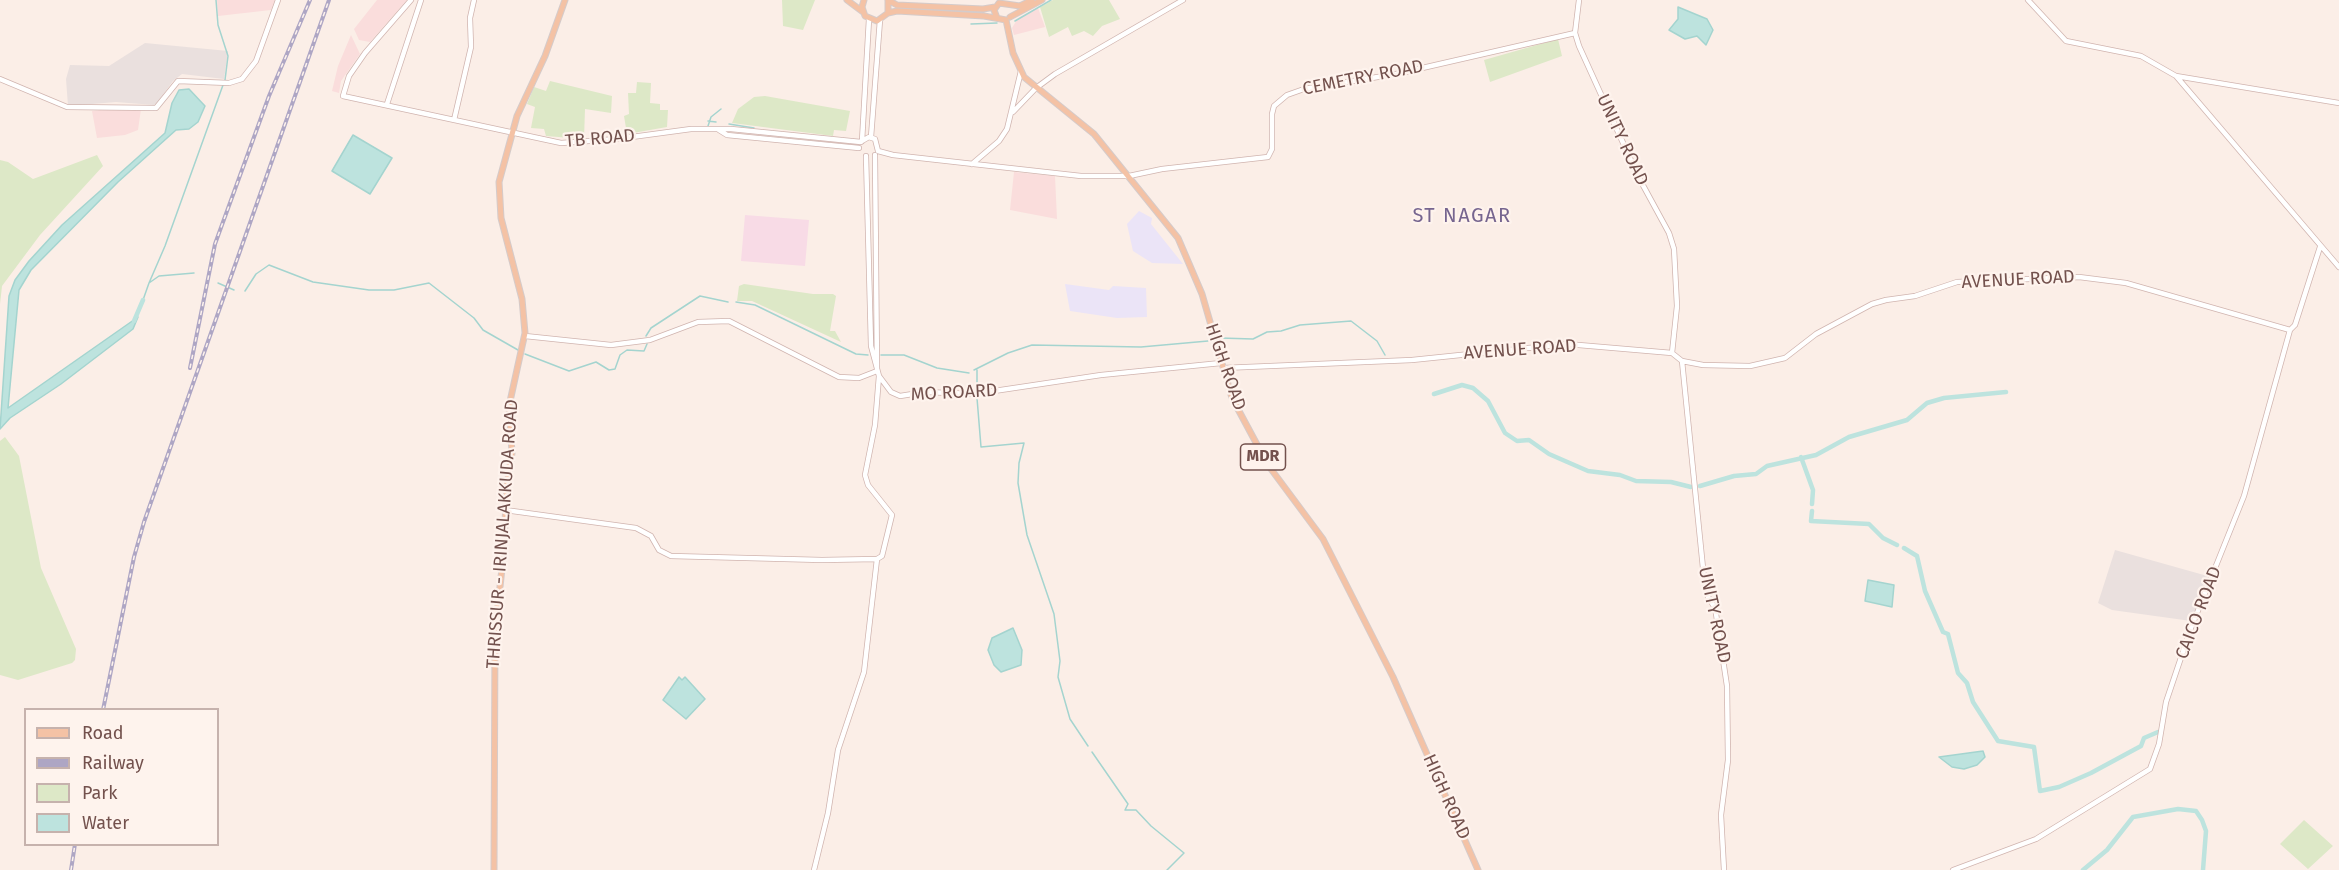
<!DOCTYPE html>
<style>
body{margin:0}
#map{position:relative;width:2339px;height:870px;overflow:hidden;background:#fbeee7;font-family:"Fira Sans",sans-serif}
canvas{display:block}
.legend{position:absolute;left:24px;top:708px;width:195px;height:138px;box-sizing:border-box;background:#fef3ed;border:2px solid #c6b2ad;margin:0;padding:8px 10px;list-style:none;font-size:18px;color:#73514d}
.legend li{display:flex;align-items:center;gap:12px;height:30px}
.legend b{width:30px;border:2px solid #c6b2ad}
</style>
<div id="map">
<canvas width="2339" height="870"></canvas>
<ul class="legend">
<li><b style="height:8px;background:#f4c2a5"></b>Road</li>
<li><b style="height:8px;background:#aea6c4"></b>Railway</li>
<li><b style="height:16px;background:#dde8c7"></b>Park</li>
<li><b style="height:16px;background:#bde3de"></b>Water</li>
</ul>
</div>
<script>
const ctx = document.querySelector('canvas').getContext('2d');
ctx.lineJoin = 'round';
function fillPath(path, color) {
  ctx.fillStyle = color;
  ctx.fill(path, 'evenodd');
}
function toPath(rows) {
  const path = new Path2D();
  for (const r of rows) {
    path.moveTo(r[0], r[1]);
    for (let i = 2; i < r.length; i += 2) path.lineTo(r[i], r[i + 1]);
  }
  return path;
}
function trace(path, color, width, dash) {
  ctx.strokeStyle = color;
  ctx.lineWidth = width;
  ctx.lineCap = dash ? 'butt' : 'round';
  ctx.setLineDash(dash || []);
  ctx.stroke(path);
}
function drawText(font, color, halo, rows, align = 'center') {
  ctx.font = font + ' "Fira Sans",sans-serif';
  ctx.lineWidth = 4.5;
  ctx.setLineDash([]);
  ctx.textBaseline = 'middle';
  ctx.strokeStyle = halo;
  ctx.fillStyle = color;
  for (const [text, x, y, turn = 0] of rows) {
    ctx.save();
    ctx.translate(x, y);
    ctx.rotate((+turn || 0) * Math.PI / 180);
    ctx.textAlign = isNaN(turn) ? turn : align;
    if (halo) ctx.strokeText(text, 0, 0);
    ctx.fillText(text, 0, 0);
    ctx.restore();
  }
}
const commercial = toPath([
 [217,0,275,0,271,10,218,16],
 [377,0,407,0,370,42,359,40,354,29],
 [1038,8,1045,27,1014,35,1012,28,1018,18],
 [351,35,360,54,341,81,339,93,332,91,338,66],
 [116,108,141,109,138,130,125,135,97,138,92,111],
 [1014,172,1055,176,1057,219,1010,210]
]);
const industrial = toPath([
 [145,43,228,51,224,79,182,74,173,81,157,103,154,105,116,102,68,106,66,79,70,65,109,66],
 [2115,550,2211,577,2191,621,2112,610,2098,603]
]);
const education = toPath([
 [1139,211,1152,218,1151,224,1183,264,1152,263,1133,251,1127,224],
 [1065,284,1109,290,1113,286,1146,288,1147,317,1117,318,1070,311]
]);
const medical = toPath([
 [745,215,809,220,805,266,741,261]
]);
const green = toPath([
 [782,0,815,0,803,30,783,26],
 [1053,0,1109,0,1120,19,1102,26,1093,36,1084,31,1072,36,1068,27,1049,37,1040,7],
 [1558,39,1562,56,1490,82,1484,60],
 [550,81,612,96,611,113,585,109,584,139,546,136,544,129,531,128,535,107,527,104,534,87,546,91],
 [637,82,651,83,650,103,660,104,660,110,668,110,667,127,627,134,624,116,629,114,628,93,636,93],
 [765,96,850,111,846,131,834,130,833,136,732,123,738,109,754,97],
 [97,155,103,166,40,235,2,286,0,304,0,160,8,162,33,179],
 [744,284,813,294,833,294,836,296,830,331,835,331,841,342,752,301,737,301,739,286],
 [5,437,19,456,41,568,76,649,75,660,72,663,18,680,0,675,0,441],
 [2304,820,2333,846,2308,869,2280,844]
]);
const water = toPath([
 [1678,7,1707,19,1713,30,1706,45,1697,36,1685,39,1669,30,1678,19,1678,7],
 [189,89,205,106,198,122,189,129,176,130,118,182,31,270,19,290,8,408,138,317,133,329,61,384,10,418,0,429,9,296,15,280,29,261,62,225,165,133,172,103,179,90,189,89],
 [353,135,392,158,370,194,332,171,353,135],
 [1868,580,1894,585,1892,607,1865,601,1868,580],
 [1013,628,1022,650,1021,665,1001,672,994,665,988,650,992,638,1013,628],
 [679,677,682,680,685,677,705,699,686,719,663,700,679,677],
 [1983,751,1985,757,1977,765,1964,769,1952,767,1939,757,1983,751]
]);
const stream = toPath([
 [216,0,218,25,228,56,225,80],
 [1015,21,1051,0],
 [971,24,997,23],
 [708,121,716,122],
 [729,124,754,128],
 [708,126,711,117,721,109],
 [149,283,165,246,223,85],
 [218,283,234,290],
 [245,291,256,274,269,265,313,282,369,290,394,290,429,283,474,318,483,330,518,350],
 [143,300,149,283,159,276,194,273],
 [736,302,755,305,856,354,868,355],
 [646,336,651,328,700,296,728,302],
 [1220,338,1253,339,1267,332,1281,331,1300,325,1351,321,1377,341,1385,355],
 [525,354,569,371,596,362,609,370,615,369,620,355,627,350,644,351,647,344],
 [881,355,904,355,937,368,969,373],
 [974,370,1008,353,1032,345,1141,347,1208,341],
 [977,370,977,390],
 [977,398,981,447,1024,443,1019,463,1018,483,1027,535,1054,614,1060,661,1058,677,1070,719,1088,746],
 [1092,752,1128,804,1125,810,1136,810,1151,826,1184,853,1167,870]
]);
const canal = toPath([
 [134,321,143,300],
 [1434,394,1462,385,1473,388,1488,401,1505,433,1517,441,1529,440,1549,454,1588,471,1620,475,1636,481,1671,482,1691,487],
 [1801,457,1813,490,1812,504],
 [1700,486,1734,476,1756,474,1767,466,1816,455,1849,437,1907,420,1927,403,1944,398,2006,392],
 [1812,511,1811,521,1869,524,1883,538,1897,545],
 [1904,548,1917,556,1925,591,1943,632,1948,634,1958,673,1967,683,1973,702,1998,741,2034,747,2040,791,2059,787,2091,773,2141,746,2144,738,2158,732],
 [2083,870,2107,850,2133,817,2178,809,2196,811,2202,820,2206,831,2203,870]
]);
const secondary = toPath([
 [411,0,365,53,349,76,343,96,561,143,617,139,691,129,731,129,861,142],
 [1579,0,1575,33,1579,46,1639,178,1669,233,1674,249,1677,306,1672,353],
 [2028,0,2066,41,2141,56,2176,76,2339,267],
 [2176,76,2339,103],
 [0,79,67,107,156,108,178,81,229,83,242,79,256,61,278,0],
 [387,104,421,0],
 [1013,112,1036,88,1055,74,1183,0],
 [454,120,471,47,470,18,474,0],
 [719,130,727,135,859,148],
 [871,137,880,20],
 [862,141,869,19],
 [862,141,869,137,875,139,878,151],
 [878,151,893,155,1081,176,1129,176,1162,169,1268,157,1272,149,1272,114,1274,106,1287,95,1304,89,1396,74,1575,33],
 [875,155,877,368],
 [866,156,871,346,879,376,891,392,900,396,925,392,974,394,1101,375,1221,363],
 [972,164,999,141,1007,129,1021,71],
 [525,336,611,345,650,340,698,322,729,321,839,377,859,378,877,371],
 [1682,361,1704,578,1707,595,1715,608,1717,620,1727,686,1728,760,1721,815,1724,870],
 [1223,368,1412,360,1567,344,1672,353,1682,361,1703,365,1750,366,1785,358,1816,334,1872,304,1886,300,1915,296,1957,282,2079,277,2126,283,2290,330],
 [505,510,636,528,651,536,659,550,671,556,822,560,877,559],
 [814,870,828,813,838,750,864,672,877,559,882,556,892,515,868,485,865,475,875,425,879,376],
 [1953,870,2036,839,2150,769,2159,744,2166,702,2191,628,2244,496,2290,330,2295,325,2320,247]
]);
const primary = toPath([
 [847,0,863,12],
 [864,0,862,7,865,16,877,21,888,13,888,0],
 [888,0,897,5,983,9,995,7],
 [888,13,897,11,984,16,1006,20],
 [1010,17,1042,0],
 [997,18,994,10,999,3,1020,6,1032,0],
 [1006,20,1013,53,1024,77,1094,134,1178,238,1202,294,1232,398,1268,465,1323,539,1393,677,1478,870],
 [494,870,495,633,503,559,507,485,512,453,509,406,525,333,522,299,501,218,499,182,517,116,545,56,565,0]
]);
const rail = toPath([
 [190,368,215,244,269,96,310,0],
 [103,710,134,557,144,522,329,0],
 [71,870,75,844]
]);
const shields = [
 [1263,457,45]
];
const shieldNames = [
 ["MDR",1263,457]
];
const streetNames = [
 ["CEMETRY ROAD",1363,78,-11],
 ["TB ROAD",600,139,-5],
 ["UNITY ROAD",1622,140,65],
 ["AVENUE ROAD",2018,280,-3],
 ["AVENUE ROAD",1520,350,-4],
 ["HIGH ROAD",1225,367,71],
 ["MO ROARD",954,393,-3],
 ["THRISSUR - IRINJALAKKUDA ROAD",503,534,-86],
 ["CAICO ROAD",2199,613,-69],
 ["UNITY ROAD",1714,615,78],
 ["HIGH ROAD",1446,797,66]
];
const neighbourhoodNames = [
 ["ST NAGAR",1462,216]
];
fillPath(commercial, '#fadddc');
fillPath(industrial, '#eae0de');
fillPath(education, '#ebe4f7');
fillPath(medical, '#f8dbe6');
fillPath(green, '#dde8c7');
fillPath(water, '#bde3de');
trace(water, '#a4d4cf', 1.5);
trace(stream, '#a4d4cf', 1.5);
trace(canal, '#bde3de', 4.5);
trace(secondary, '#d0b4af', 6);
trace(primary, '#d5cbca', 7);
trace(secondary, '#fff', 4.5);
trace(primary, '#f4c2a5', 5);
trace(rail, '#aea6c4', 4);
trace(rail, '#fef3ed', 1.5, [4.5]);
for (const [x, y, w] of shields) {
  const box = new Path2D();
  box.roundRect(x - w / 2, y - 13, w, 26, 4.5);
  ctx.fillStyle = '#fef3ed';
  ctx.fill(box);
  trace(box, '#73514d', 1.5);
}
drawText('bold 16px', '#73514d', null, shieldNames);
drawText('18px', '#73514d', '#fef3ed', streetNames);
ctx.letterSpacing = '1.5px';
drawText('20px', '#76658f', '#fef3ed', neighbourhoodNames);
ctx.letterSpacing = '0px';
</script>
